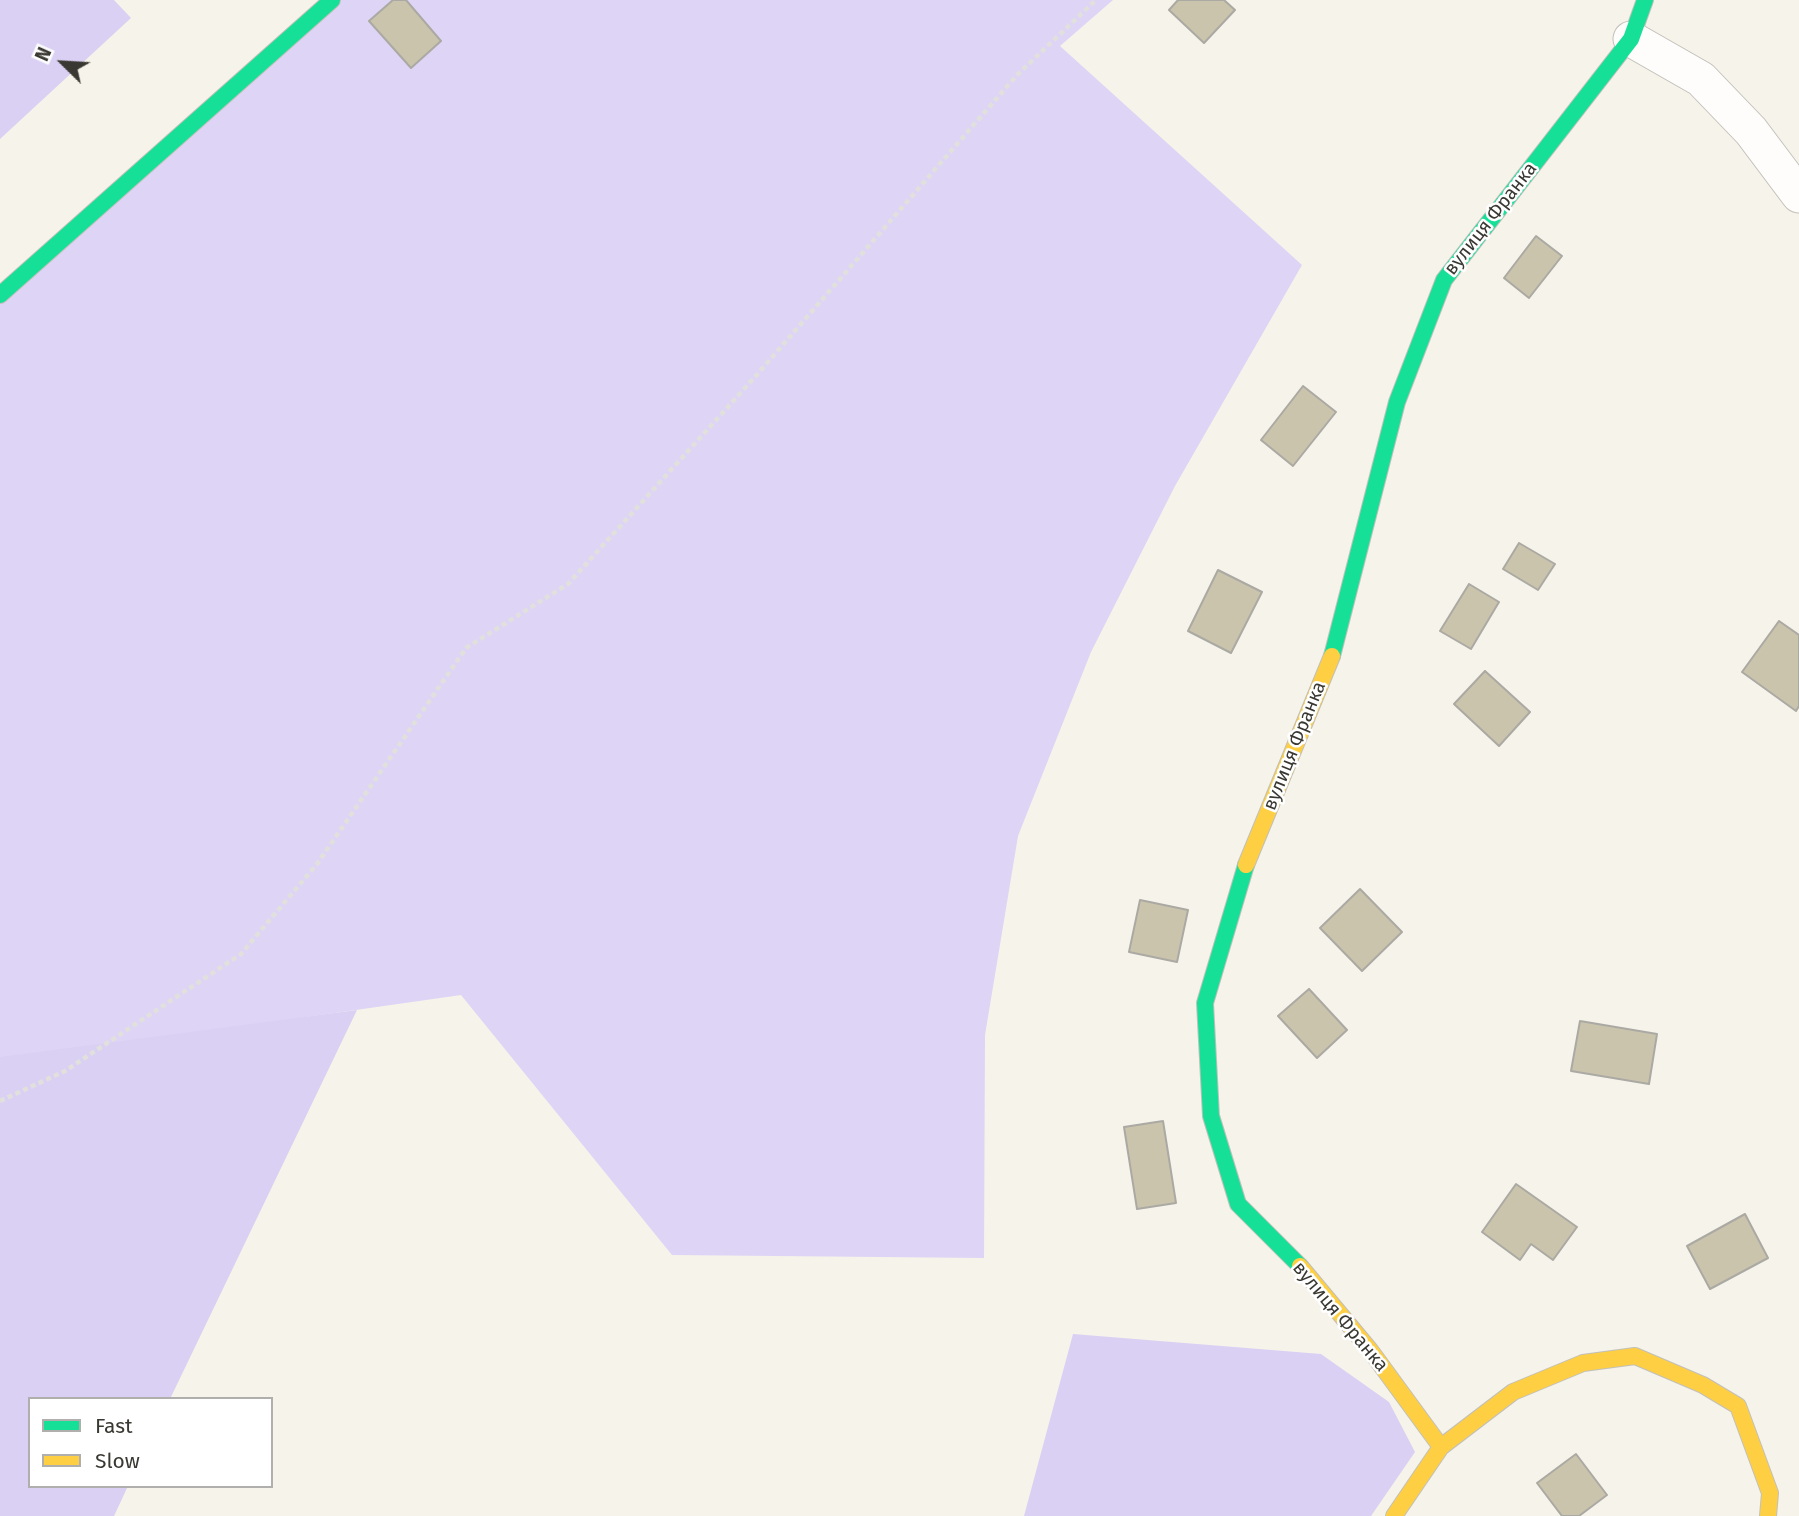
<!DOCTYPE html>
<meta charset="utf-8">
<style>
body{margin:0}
#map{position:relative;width:1799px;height:1516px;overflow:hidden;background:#f6f3ea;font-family:"Fira Sans",sans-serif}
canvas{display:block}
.legend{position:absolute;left:28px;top:1397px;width:245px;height:91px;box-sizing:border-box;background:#fff;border:2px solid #b0afad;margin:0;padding:9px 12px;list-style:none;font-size:21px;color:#393832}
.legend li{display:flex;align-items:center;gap:14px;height:35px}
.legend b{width:35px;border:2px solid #b0afad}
.north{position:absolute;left:28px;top:28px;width:70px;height:70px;-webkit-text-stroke:5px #fff;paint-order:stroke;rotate:294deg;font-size:19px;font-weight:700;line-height:28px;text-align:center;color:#393832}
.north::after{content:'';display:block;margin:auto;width:24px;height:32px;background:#393832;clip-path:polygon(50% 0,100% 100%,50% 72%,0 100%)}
</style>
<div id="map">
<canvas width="1799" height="1516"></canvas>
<ul class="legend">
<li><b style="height:9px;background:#16e098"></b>Fast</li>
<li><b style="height:9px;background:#ffcf43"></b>Slow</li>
</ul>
<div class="north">N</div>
</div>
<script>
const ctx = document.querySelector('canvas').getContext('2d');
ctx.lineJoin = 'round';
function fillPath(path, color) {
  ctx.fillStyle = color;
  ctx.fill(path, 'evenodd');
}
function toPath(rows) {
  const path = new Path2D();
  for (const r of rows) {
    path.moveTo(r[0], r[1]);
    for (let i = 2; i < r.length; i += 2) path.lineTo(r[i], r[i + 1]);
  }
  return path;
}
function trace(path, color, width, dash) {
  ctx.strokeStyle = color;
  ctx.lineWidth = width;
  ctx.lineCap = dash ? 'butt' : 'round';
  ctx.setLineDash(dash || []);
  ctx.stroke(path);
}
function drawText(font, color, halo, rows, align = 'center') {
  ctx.font = font + ' "Fira Sans",sans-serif';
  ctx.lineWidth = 5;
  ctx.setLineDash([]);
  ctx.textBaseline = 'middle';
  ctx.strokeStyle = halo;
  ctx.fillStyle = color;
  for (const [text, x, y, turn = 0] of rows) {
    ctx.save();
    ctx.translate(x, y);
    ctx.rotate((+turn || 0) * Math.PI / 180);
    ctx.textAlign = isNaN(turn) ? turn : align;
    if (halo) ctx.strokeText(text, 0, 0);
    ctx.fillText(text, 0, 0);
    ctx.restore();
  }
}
const green = toPath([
 [332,0,1113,0,1060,46,1302,265,1175,486,1091,652,1018,836,985,1035,984,1258,672,1255,461,995,103,1046,0,1058,0,295]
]);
const forest = toPath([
 [0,0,114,0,131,18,0,139],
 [357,1010,170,1399,30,1399,30,1486,128,1486,114,1516,0,1516,0,1057],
 [1073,1334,1321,1354,1389,1402,1415,1452,1371,1516,1024,1516]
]);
const building = toPath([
 [393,0,406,0,441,41,411,68,369,21,393,0],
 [1178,0,1224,0,1235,10,1204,43,1169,10,1178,0],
 [1536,236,1562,256,1529,298,1504,278,1536,236],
 [1303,386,1336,412,1293,466,1261,440,1303,386],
 [1519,543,1555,564,1538,590,1503,569,1519,543],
 [1218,570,1262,592,1231,653,1188,631,1218,570],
 [1469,584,1499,602,1471,649,1440,631,1469,584],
 [1779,621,1799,635,1799,706,1796,711,1742,672,1779,621],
 [1485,671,1530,712,1499,746,1454,704,1485,671],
 [1360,889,1402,932,1362,971,1320,928,1360,889],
 [1140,900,1188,910,1177,962,1129,952,1140,900],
 [1309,989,1347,1030,1317,1058,1278,1016,1309,989],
 [1580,1021,1657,1034,1649,1084,1571,1071,1580,1021],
 [1163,1121,1176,1203,1137,1209,1124,1127,1163,1121],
 [1516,1184,1577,1227,1553,1260,1531,1244,1520,1260,1482,1232,1516,1184],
 [1745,1214,1768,1258,1710,1289,1687,1246,1745,1214],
 [1576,1454,1607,1495,1579,1516,1562,1516,1537,1483,1576,1454]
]);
const path = toPath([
 [0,1101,65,1071,241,954,317,864,466,648,568,584,754,378,1017,75,1096,0]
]);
const street = toPath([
 [1631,39,1701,79,1751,131,1799,195]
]);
const fast = toPath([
 [0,295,332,0],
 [1332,656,1397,402,1444,280,1631,39,1645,0],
 [1246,865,1205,1003,1211,1116,1238,1204,1300,1266]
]);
const slow = toPath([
 [1246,865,1332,656],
 [1300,1266,1370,1350,1441,1447,1394,1516],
 [1441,1447,1513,1392,1583,1363,1635,1356,1703,1385,1738,1406,1770,1493,1768,1516]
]);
const streetNames = [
 ["вулиця Франка",1491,219,-52],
 ["вулиця Франка",1295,746,-68],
 ["вулиця Франка",1340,1317,50]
];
fillPath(green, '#ded4f6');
fillPath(forest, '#dad0f3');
fillPath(building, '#cbc4ac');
trace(building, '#aba9a3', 2);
trace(street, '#c2c0ba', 37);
trace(fast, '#c2c0ba', 18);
trace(slow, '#c2c0ba', 18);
trace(path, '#e1e0dd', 4.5, [5, 3.5]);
trace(street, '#fefdfc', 35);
trace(fast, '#16e098', 16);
trace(slow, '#ffcf43', 16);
drawText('19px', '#393832', '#fff', streetNames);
</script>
